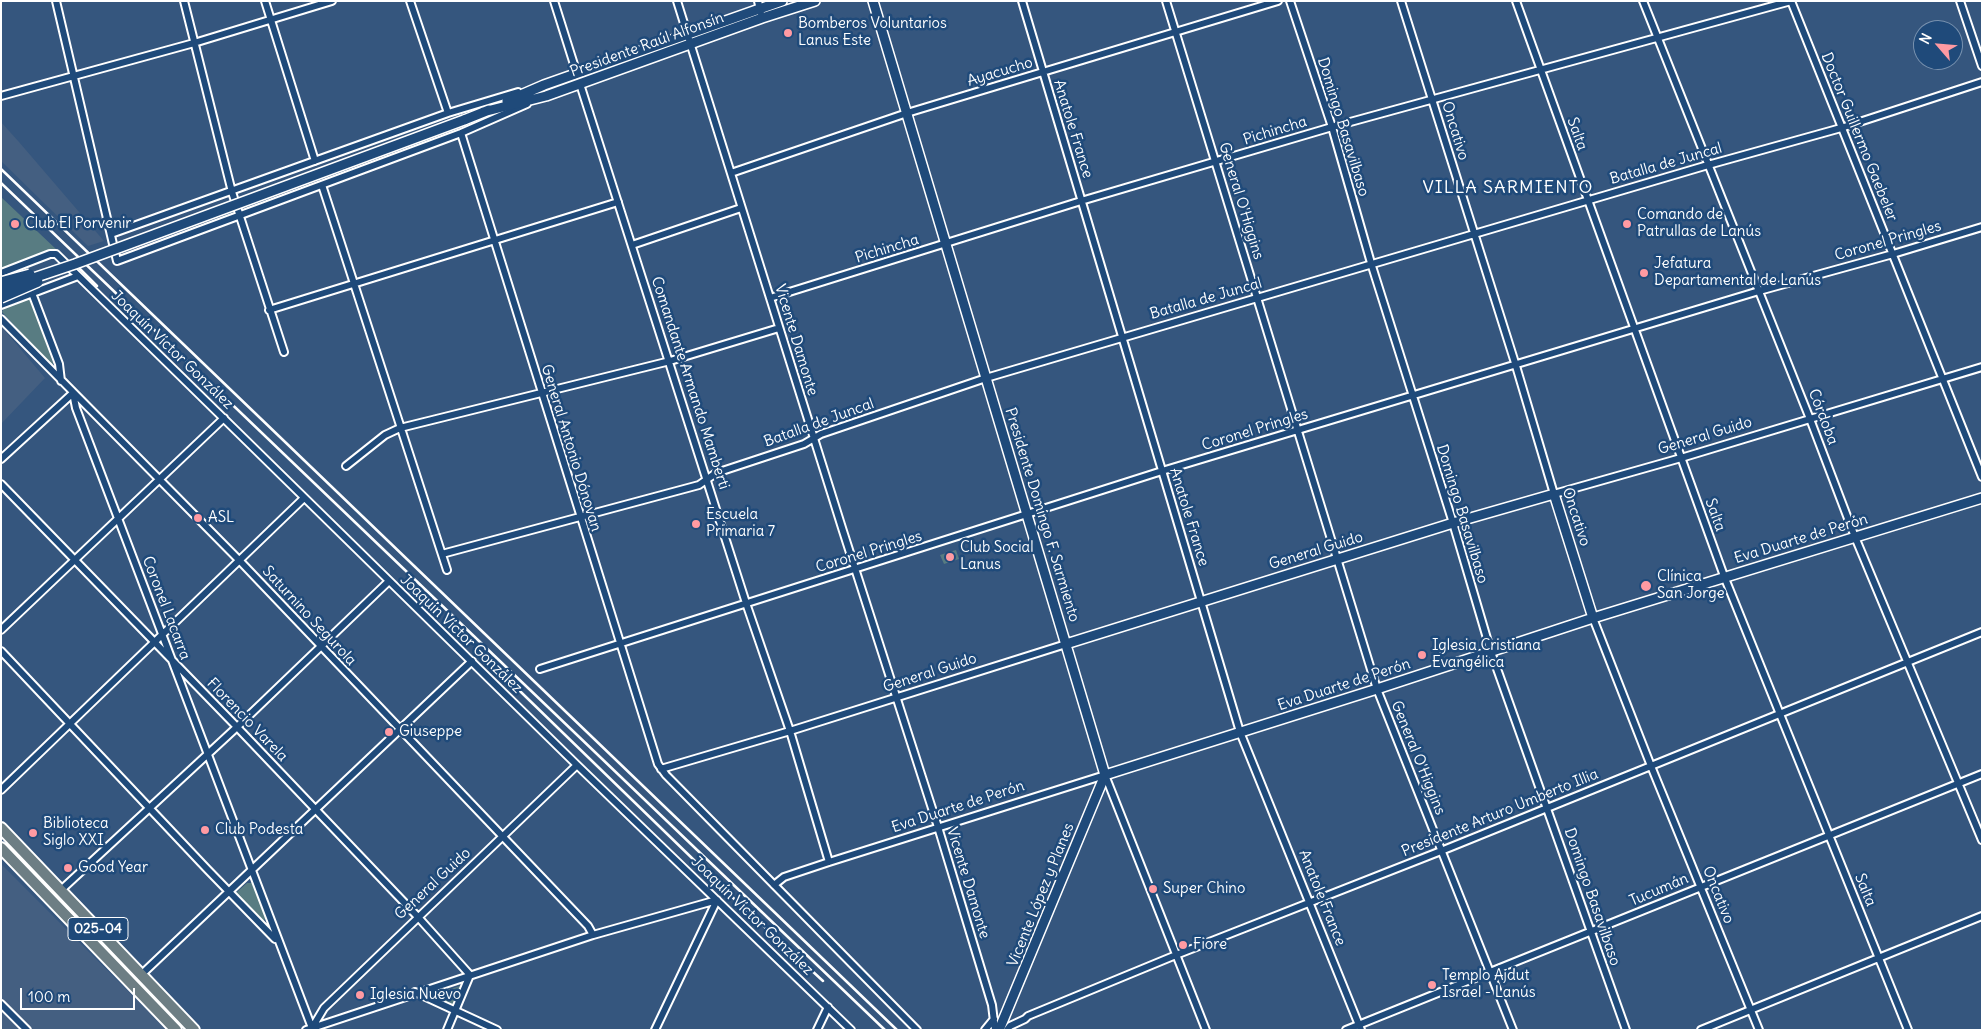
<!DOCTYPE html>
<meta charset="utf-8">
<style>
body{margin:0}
#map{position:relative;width:1983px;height:1031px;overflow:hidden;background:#35567e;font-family:Delius,sans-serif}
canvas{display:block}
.frame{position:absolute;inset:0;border:2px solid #fff;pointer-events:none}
.north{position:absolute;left:1913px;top:20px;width:50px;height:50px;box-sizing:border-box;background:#1f4a7a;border:1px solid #7992af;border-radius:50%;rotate:297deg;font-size:14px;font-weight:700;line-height:20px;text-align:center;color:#fff}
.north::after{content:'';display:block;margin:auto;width:18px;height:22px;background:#ff9aa2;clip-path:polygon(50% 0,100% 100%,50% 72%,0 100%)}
.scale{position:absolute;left:20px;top:988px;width:115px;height:22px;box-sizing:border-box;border:2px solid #fff;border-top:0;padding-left:6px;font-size:15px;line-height:18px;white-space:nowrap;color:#fff;-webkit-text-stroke:4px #1f4a7a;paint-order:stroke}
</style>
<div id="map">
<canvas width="1983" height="1031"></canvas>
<div class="frame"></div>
<div class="north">N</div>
<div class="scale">100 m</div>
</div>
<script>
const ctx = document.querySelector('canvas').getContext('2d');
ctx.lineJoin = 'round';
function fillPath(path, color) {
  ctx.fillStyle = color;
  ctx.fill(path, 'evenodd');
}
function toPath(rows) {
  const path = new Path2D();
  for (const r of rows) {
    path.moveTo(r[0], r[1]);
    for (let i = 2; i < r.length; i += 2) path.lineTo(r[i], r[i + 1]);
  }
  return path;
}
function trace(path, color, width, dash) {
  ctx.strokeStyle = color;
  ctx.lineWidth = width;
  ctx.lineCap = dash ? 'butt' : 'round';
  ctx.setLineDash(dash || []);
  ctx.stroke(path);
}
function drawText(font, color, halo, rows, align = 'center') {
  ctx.font = font + ' Delius,sans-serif';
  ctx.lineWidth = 5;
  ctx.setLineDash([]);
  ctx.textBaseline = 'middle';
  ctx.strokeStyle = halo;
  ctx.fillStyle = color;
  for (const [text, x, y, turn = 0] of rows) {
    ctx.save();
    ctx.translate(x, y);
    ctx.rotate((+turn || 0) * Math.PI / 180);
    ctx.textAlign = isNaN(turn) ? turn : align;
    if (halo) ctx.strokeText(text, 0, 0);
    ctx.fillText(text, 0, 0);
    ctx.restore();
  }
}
const built = toPath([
 [1,122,19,142,104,241,88,246,1,161],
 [1,326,45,378,1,424],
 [1,864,167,1030,1,1030]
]);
const green = toPath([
 [1,197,57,250,1,270],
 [25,299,31,300,53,363,52,366,2,312,4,308],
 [956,550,959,559,944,564,940,555],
 [247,883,252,883,266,917,264,920,260,921,237,896,237,892],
 [463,985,454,1005,432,995]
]);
const street = toPath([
 [56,1,117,261,461,133,527,104],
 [184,1,232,192,284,352],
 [265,1,315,161],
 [410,1,448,113],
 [554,1,577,74],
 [677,1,843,531,938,827,992,1005,995,1030],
 [758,1,762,18],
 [1022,1,1240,732,1361,1030],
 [1166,1,1377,689,1513,1030],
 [1290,1,1332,127,1371,263,1453,523,1491,652,1626,1030],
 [1401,1,1516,366,1554,494,1681,458,1982,367],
 [1516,1,1724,576,1908,1030],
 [1643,1,1810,419,1855,537,1982,840],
 [1791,1,1982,477],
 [1960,1,1982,66],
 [580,84,746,603,790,731,829,862],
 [1,96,194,43,332,1],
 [461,133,658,764,666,775,917,1030],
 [731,173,907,113,1278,1],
 [322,185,447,570],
 [111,234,448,113,518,92],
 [632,245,741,208],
 [1,273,50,254,56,254,577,765,851,1030],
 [32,293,59,364,61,381],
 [770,298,1081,201,1332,127,1791,1],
 [1,305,78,276],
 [269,310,618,202],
 [1,319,240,561,588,926,593,935],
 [73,393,76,408,312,1028],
 [1,459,73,393],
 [346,466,385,435,400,428,670,361,779,328],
 [1,484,237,727,418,917,470,975],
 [442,554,699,485,716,473,804,444,821,434,986,378,1708,165,1841,128,1982,82],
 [1593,618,1651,766,1759,1030],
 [1,630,224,418],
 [1,651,207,869,275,939],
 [540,669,1162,471,1759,291,1893,254,1982,227],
 [661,769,790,731,1066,644],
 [1,790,304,498],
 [774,885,784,877,829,862,1105,775,1206,1030],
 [61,890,237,727,389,581],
 [142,974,472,661],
 [415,992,497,1030],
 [1,1004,27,1030],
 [312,1028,324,1008,577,765],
 [306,1030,593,935,717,900],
 [447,1030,470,975],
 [655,1030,717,900],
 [817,1030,828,1007],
 [985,1030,994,1019],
 [1007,1030,1010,1026,1025,1019,1028,1016,1176,955,1441,851,1982,632],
 [1346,1030,1982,774],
 [1701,1030,1982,916]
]);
const secondary = toPath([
 [873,1,1105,775],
 [507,101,544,85,782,1],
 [483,112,546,96,762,18,815,1],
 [464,120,489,110],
 [1066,644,1453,523,1554,494,1593,618],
 [1105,775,1377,689,1593,618,1982,498],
 [999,1030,1105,775]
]);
const primary = toPath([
 [1,828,194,1030],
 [1,848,176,1030]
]);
const rail = toPath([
 [1,169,897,1030],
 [1,183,885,1030],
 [72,261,97,286],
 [491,663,730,895,823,981]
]);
const secondaryBridge = toPath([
 [1,282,30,274],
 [1,289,75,264,464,120],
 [1,298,38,282]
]);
const markers = [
 [788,33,5,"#ff9aa2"],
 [15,224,5,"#ff9aa2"],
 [1627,224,5,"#ff9aa2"],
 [1644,273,5,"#ff9aa2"],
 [198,518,5,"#ff9aa2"],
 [696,524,5,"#ff9aa2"],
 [950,557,5,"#ff9aa2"],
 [1646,586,6,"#ff9aa2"],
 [1422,655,5,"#ff9aa2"],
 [389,732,5,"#ff9aa2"],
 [205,830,5,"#ff9aa2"],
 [33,833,5,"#ff9aa2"],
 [68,868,5,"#ff9aa2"],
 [1153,889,5,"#ff9aa2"],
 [1183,945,5,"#ff9aa2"],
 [1432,985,5,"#ff9aa2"],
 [360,995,5,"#ff9aa2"]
];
const shields = [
 [98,929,60]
];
const shieldNames = [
 ["025-04",98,929]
];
const poiNames = [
 ["Bomberos Voluntarios",798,24],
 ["Lanus Este",798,41],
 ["Comando de",1637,215],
 ["Patrullas de Lanús",1637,232],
 ["Club El Porvenir",25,224],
 ["Jefatura",1654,264],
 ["Departamental de Lanús",1654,281],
 ["Escuela",706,515],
 ["Primaria 7",706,532],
 ["ASL",208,518],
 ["Club Social",960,548],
 ["Lanus",960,565],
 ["Clínica",1657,577],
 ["San Jorge",1657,594],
 ["Iglesia Cristiana",1432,646],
 ["Evangélica",1432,663],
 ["Giuseppe",399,732],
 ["Biblioteca",43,824],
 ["Siglo XXI",43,841],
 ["Club Podesta",215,830],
 ["Good Year",78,868],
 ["Super Chino",1163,889],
 ["Fiore",1193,945],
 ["Templo Ajdut",1442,976],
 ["Israel - Lanús",1442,993],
 ["Iglesia Nuevo",370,995]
];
const streetNames = [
 ["Presidente Raúl Alfonsín",647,45,-20],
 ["Ayacucho",1000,72,-17],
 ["Domingo Basavilbaso",1343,127,73],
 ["Anatole France",1073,129,73],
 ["Pichincha",1275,131,-17],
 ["Oncativo",1455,131,73],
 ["Salta",1577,134,70],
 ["Doctor Guillermo Gaebeler",1859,137,68],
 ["Batalla de Juncal",1666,164,-16],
 ["General O'Higgins",1241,201,73],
 ["Coronel Pringles",1888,241,-16],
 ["Pichincha",887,249,-17],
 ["Batalla de Juncal",1206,299,-16],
 ["Vicente Damonte",796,340,73],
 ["Joaquín Víctor González",172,350,44],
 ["Comandante Armando Mamberti",690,383,72],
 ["Córdoba",1823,417,69],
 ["Batalla de Juncal",819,423,-20],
 ["Coronel Pringles",1255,430,-17],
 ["General Guido",1705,436,-17],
 ["General Antonio Dónovan",571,448,73],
 ["Domingo Basavilbaso",1462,514,73],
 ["Presidente Domingo F. Sarmiento",1042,515,73],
 ["Salta",1715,515,70],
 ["Anatole France",1189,517,73],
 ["Oncativo",1576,517,72],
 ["Eva Duarte de Perón",1801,539,-17],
 ["General Guido",1316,551,-17],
 ["Coronel Pringles",869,552,-17],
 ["Coronel Lacarra",166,608,69],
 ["Saturnino Segurola",309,616,47],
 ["Joaquín Víctor González",461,634,44],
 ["General Guido",930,673,-18],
 ["Eva Duarte de Perón",1344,685,-18],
 ["Florencio Varela",247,720,46],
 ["General O'Higgins",1418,758,68],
 ["Eva Duarte de Perón",958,807,-18],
 ["Presidente Arturo Umberto Illia",1500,813,-22],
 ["Vicente Damonte",968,883,73],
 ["General Guido",433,884,-43],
 ["Tucumán",1659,890,-23],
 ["Salta",1865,890,68],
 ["Vicente López y Planes",1041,895,-68],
 ["Oncativo",1718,895,68],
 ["Domingo Basavilbaso",1592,897,71],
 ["Anatole France",1322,898,68],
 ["Joaquín Víctor González",752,916,44]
];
const quarterNames = [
 ["VILLA SARMIENTO",1508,188]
];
fillPath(built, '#445f81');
fillPath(green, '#587c82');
trace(street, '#fff', 10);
trace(secondary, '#fff', 12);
trace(primary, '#fff', 14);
trace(street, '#1f4a7a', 6);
trace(secondary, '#1f4a7a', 9);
trace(primary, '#6d7e84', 10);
trace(rail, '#fff', 2.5);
trace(secondaryBridge, '#fff', 12, []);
trace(secondaryBridge, '#1f4a7a', 9);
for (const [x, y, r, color] of markers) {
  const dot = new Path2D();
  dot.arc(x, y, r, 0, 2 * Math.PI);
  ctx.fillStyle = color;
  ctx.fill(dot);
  trace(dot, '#1f4a7a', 2);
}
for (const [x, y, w] of shields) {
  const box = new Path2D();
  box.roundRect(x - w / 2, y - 11.5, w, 23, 4);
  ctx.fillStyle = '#1f4a7a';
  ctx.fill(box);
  trace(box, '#fff', 1);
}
drawText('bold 14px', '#fff', null, shieldNames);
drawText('15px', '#fff', '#1f4a7a', poiNames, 'left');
drawText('15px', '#fff', '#1f4a7a', streetNames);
ctx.letterSpacing = '1px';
drawText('18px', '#fff', '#1f4a7a', quarterNames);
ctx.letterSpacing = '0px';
</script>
